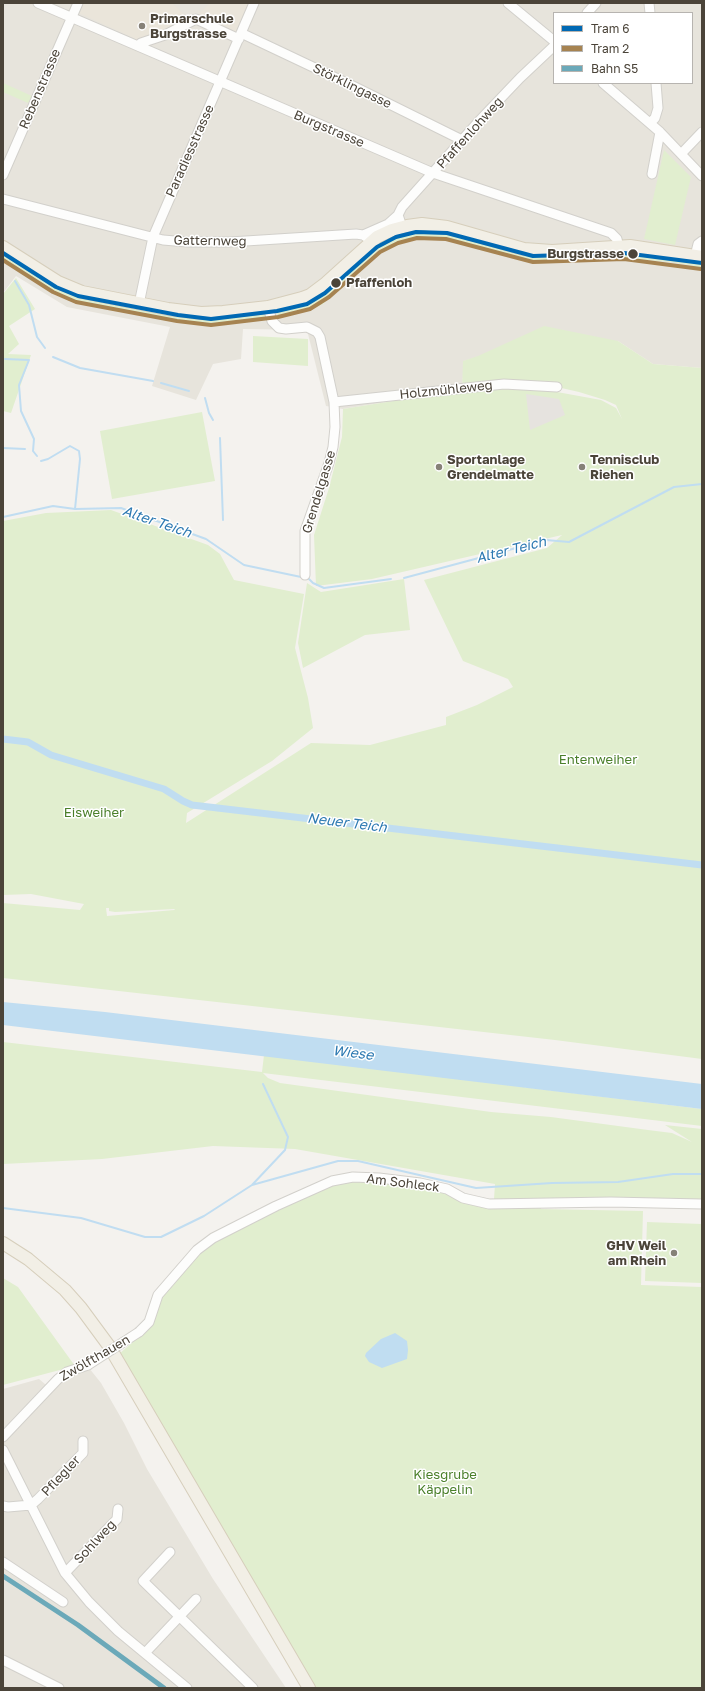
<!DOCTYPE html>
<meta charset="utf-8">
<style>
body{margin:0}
#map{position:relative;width:705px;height:1691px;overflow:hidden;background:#f4f2ee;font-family:"Golos Text",sans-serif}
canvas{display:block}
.frame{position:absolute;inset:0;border:4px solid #4b4439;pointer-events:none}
.legend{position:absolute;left:553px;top:12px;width:140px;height:72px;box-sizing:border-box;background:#fff;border:1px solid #b7b4b0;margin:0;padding:5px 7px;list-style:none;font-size:12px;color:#4b4439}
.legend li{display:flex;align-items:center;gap:8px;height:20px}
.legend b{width:20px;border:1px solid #b7b4b0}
</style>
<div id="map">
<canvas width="705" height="1691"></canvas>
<div class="frame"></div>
<ul class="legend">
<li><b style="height:5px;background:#0069b4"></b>Tram 6</li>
<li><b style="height:5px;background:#a68351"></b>Tram 2</li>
<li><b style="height:5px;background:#6ba9b9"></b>Bahn S5</li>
</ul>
</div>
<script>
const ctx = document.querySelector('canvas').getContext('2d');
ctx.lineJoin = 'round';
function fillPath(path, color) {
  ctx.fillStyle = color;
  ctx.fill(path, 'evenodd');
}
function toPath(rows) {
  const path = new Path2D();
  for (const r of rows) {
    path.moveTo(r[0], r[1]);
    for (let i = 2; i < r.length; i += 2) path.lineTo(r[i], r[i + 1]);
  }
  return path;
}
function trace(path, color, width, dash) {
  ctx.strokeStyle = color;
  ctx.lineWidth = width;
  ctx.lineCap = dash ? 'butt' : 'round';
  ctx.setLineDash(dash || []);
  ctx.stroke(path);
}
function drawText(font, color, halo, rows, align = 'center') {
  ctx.font = font + ' "Golos Text",sans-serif';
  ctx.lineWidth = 3;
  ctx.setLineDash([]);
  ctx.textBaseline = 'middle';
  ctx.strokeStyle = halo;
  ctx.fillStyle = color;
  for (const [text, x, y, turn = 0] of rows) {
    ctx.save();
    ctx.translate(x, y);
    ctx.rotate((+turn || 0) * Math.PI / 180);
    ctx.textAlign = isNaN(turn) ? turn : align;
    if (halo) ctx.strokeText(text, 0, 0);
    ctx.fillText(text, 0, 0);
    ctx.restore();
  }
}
const residential = toPath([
 [3,3,702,3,702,368,653,364,618,341,478,357,464,361,462,390,343,409,326,406,307,330,243,329,241,359,213,364,196,400,152,386,170,327,67,307,16,276,3,293],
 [554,13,692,13,692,83,554,83],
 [89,1368,101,1383,124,1423,147,1469,213,1579,286,1688,3,1688,3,1389,39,1379,52,1390,60,1382,78,1372]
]);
const education = toPath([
 [81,3,172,3,189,19,164,32,140,41,77,12],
 [210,3,251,3,235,34,199,16,198,14]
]);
const green = toPath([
 [3,83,32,96,28,103,3,92],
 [664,150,691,177,675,245,644,239],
 [434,229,509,249,605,251,606,258,534,261,519,259,461,242,438,237,413,238,392,245,382,251,380,249,332,292,333,294,323,304,313,309,286,315,277,315,277,310,329,289,378,246,376,243,401,231],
 [622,250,702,261,702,269,695,267,695,266,671,262,622,258],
 [3,251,48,280,163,311,264,310,267,318,219,324,193,323,77,302,51,291,3,260],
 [16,278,35,309,9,326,19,344,8,354,31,355,11,413,3,411,3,294],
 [544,326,618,341,653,364,702,368,702,1059,555,1040,3,978,3,903,80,910,84,904,31,894,3,895,3,521,46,513,111,510,208,545,220,554,234,580,304,594,295,648,308,698,313,728,272,761,187,813,186,823,311,743,370,745,446,725,446,717,477,705,513,687,508,679,463,661,424,580,547,548,562,535,372,579,316,586,314,535,329,488,342,437,343,409,462,390,463,361,478,356],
 [524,386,557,387,579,392,605,400,616,405,622,419,616,408,601,400],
 [106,908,109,908,109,911,115,912,175,909,174,910,107,916],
 [253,336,308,339,308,366,253,362],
 [202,412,215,481,112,499,100,431],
 [404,579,410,630,365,635,303,668,298,643,307,583,321,592],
 [3,1042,262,1072,264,1055,702,1109,702,1126,263,1073,268,1078,280,1083,491,1112,551,1117,648,1130,672,1133,692,1142,665,1125,702,1129,702,1201,494,1199,495,1184,295,1149,213,1146,102,1159,3,1164],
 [332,1181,420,1183,463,1198,541,1207,541,1209,643,1211,641,1285,702,1287,702,1688,316,1688,276,1622,119,1354,141,1335,154,1304,197,1250],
 [647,1222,702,1224,702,1283,645,1281],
 [3,1278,18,1287,75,1366,3,1385]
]);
const parking = toPath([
 [526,394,559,399,565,415,530,430]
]);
const water = toPath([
 [3,1002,105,1012,702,1084,702,1109,3,1025],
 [395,1333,407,1341,408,1350,407,1359,382,1368,369,1362,365,1356,366,1353,381,1339]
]);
const stream = toPath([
 [15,281,29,305,37,337,45,348],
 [53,357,80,368,153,381],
 [5,359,29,360,19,385,21,411,34,439,33,451,37,456],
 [161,383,189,391],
 [205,398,209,413,213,420],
 [220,438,223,520],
 [3,448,25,449],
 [41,461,48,459,70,446,79,451,80,459,75,509],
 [3,517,53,506,75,509,121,508,206,539,244,565,301,577],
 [308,578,313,583,324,588,391,579],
 [404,578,546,540,569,542,674,487,702,484],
 [252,1185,338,1161,358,1161,476,1188,552,1183,618,1182,673,1174,702,1174],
 [3,1208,81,1218,145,1237,161,1237,204,1216,252,1185,285,1150,288,1137,263,1084]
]);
const canal = toPath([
 [3,739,28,742,51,755,164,789,183,801,192,805,702,865]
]);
const minor = toPath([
 [38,3,433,173,611,233,617,239,619,247],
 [508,3,554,41],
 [649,3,650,13],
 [587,13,596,3],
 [241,33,353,86,462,140],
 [138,46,141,43,165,35,196,19,239,39],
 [603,83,660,132,702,176],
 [650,123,655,118,658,108,656,83],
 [681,154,702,132],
 [652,174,660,132],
 [3,175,78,3],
 [3,199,163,240,187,242,230,242,356,234,363,235,372,241],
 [402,227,398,215,402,207,480,120,520,78,554,46],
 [363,235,388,224,398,215],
 [695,256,698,244,702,241],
 [139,304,153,237,254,3],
 [268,307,272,321,279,328,286,329,307,327,317,332,320,337,334,402,335,427,333,447,329,463,305,531,305,575],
 [334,402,504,384,557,387],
 [139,1332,149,1322,158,1295,197,1250,213,1238,276,1206,332,1181,353,1177,379,1178,420,1183,447,1189,463,1198,489,1204,611,1202,702,1204],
 [3,1437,58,1379,67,1372,88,1365],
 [3,1450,65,1573,89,1602,118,1631,187,1688],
 [3,1506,8,1507,31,1505,38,1499,83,1453,83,1441],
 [170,1552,143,1581,253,1688],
 [3,1562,63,1602],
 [65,1573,117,1519,118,1509],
 [145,1653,196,1599],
 [3,1660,59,1688]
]);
const major = toPath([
 [3,247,58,282,82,292,168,309,201,313,223,312,268,307,302,298,310,295,326,283,377,237,392,230,407,226,422,224,447,227,524,249,552,251,630,246,702,257],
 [3,1243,28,1259,65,1290,81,1308,109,1346,309,1688]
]);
const minorBridge = toPath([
 [88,1365,139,1332]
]);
const rail1 = toPath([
 [3,1576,78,1625,164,1688]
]);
const tram1 = toPath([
 [3,253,56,287,78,296,178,315,211,319,277,311,307,304,325,293,377,247,396,237,416,232,447,233,533,256,624,253,702,263]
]);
const tram2 = toPath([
 [3,260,53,292,76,302,177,321,211,325,278,317,310,309,329,297,380,252,398,243,417,238,446,239,533,262,624,259,701,269]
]);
const markers = [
 [142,26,4,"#868178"],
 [633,254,5.5,"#4b4439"],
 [336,283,5.5,"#4b4439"],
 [439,467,4,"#868178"],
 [582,467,4,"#868178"],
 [674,1253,4,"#868178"]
];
const poiNames = [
 ["Primarschule",150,19],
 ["Burgstrasse",150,34],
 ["Sportanlage",447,460],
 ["Grendelmatte",447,475],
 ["Tennisclub",590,460],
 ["Riehen",590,475],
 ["GHV Weil",666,1246,"right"],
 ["am Rhein",666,1261,"right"]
];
const streetNames = [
 ["Störklingasse",352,86,26],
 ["Rebenstrasse",40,89,-67],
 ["Burgstrasse",329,129,23],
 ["Pfaffenlohweg",470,133,-48],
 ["Paradiesstrasse",190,151,-66],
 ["Gatternweg",210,241,1],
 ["Holzmühleweg",446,390,-6],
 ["Grendelgasse",319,492,-73],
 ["Am Sohleck",403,1183,7],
 ["Zwölfthauen",95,1358,-30],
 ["Pflegler",61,1476,-47],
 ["Sohlweg",95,1542,-47]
];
const stopNames = [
 ["Burgstrasse",624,254],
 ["Pfaffenloh",346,283,"left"]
];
const parkNames = [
 ["Entenweiher",598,760],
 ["Eisweiher",94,813],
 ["Kiesgrube",445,1475],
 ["Käppelin",445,1490]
];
const waterNames = [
 ["Alter Teich",157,522,19],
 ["Alter Teich",511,550,-14],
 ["Neuer Teich",347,823,7],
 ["Wiese",353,1053,7]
];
fillPath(residential, '#e7e4dc');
fillPath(education, '#eae5da');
fillPath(green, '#e1eecf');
fillPath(parking, '#e6e3df');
fillPath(water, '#c0ddf1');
trace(stream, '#c0ddf1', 2);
trace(canal, '#c0ddf1', 7);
trace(minor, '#d2d0cb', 11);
trace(major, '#d6cebb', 14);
trace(minor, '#fdfdfc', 9);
trace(major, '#f2efe6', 12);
trace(minorBridge, '#d2d0cb', 11, []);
trace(minorBridge, '#fdfdfc', 9);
trace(rail1, '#6ba9b9', 5);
trace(tram1, '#0069b4', 4);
trace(tram2, '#a68351', 4);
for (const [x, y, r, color] of markers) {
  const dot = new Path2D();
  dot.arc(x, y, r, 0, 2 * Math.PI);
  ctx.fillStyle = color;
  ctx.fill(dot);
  trace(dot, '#fff', 1.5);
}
drawText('bold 13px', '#4b4439', '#fff', poiNames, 'left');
drawText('13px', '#4b4439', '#fff', streetNames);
drawText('bold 13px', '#4b4439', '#fff', stopNames, 'right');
drawText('13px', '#4a7f2a', '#fff', parkNames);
drawText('italic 14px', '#2e7ab2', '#fff', waterNames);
</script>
